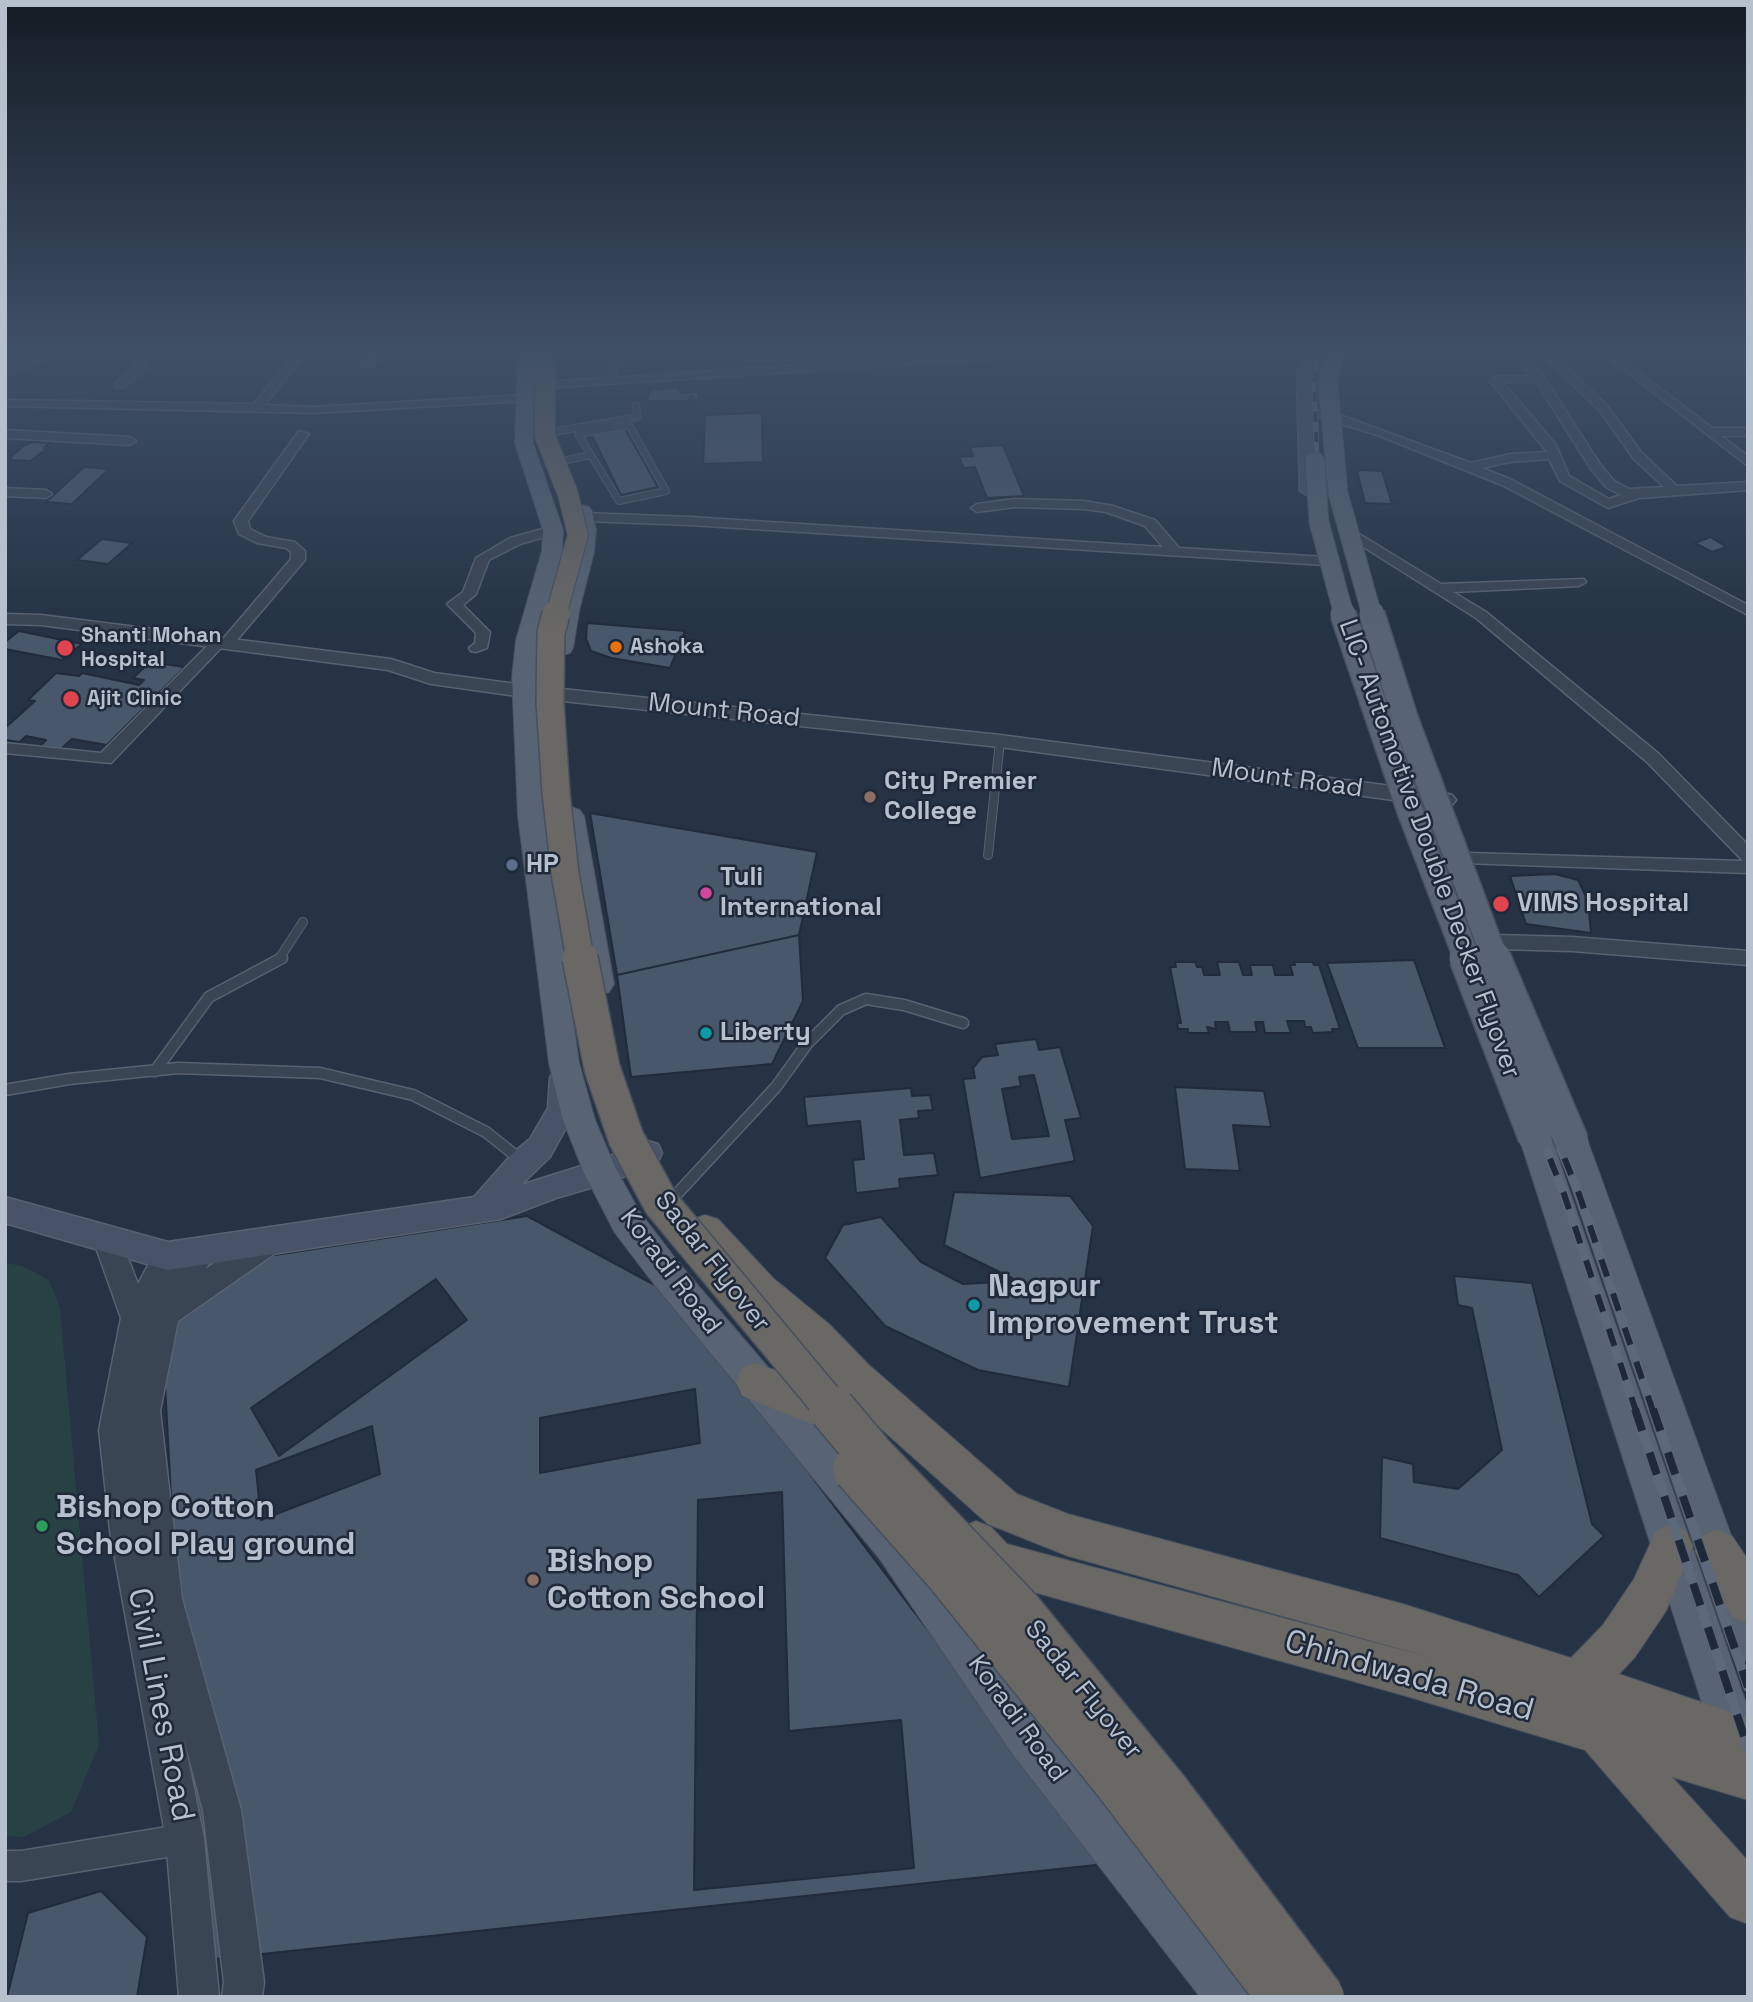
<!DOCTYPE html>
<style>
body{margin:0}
#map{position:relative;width:1753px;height:2002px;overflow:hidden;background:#253344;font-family:"Space Grotesk",sans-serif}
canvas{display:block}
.frame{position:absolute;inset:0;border:7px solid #b7c0cd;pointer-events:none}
</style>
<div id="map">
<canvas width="1753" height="2002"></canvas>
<div class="frame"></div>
</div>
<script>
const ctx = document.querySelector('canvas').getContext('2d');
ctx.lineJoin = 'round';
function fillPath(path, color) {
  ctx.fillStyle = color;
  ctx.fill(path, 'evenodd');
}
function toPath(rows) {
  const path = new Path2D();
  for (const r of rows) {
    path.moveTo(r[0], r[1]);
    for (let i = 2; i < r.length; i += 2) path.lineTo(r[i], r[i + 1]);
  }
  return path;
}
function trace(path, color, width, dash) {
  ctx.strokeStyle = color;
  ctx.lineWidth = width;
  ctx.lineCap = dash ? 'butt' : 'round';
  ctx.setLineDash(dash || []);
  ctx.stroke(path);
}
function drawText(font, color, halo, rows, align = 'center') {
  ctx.font = font + ' "Space Grotesk",sans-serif';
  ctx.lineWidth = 5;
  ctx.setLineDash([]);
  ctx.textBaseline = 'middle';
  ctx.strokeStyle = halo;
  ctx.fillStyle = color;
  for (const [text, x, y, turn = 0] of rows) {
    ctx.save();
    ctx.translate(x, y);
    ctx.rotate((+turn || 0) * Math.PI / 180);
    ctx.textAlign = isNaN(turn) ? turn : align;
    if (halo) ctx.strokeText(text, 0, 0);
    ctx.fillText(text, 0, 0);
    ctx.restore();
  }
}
const green = toPath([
 [5,1263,23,1266,49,1280,60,1308,99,1745,71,1812,24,1837,5,1836]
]);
const building = toPath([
 [369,352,389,352,374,369,355,368,369,352],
 [679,388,680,393,698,392,698,400,694,400,694,396,689,397,689,401,647,401,650,390,679,388],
 [762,413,763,462,703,464,705,415,762,413],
 [624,427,658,487,621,495,591,433,624,427],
 [32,442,49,443,44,448,48,448,30,461,12,460,10,458,23,446,32,442],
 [1003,445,1024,496,987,498,975,467,964,468,959,457,973,456,970,447,1003,445],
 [84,467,109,469,72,504,46,502,84,467],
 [1357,470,1382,471,1392,504,1365,503,1357,470],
 [1710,537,1727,547,1712,552,1695,543,1710,537],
 [102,539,132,543,108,564,77,560,102,539],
 [587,623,685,631,670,668,611,658,591,651,586,639,587,623],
 [19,631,82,644,62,660,5,649,5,642,19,631],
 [150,662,185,667,107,745,72,739,61,749,40,746,46,740,26,736,20,742,5,740,5,728,35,701,28,700,56,673,79,676,82,673,139,685,144,680,133,678,150,662],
 [590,813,817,852,799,935,617,975,590,813],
 [1555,874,1578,880,1588,901,1591,933,1526,924,1510,876,1555,874],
 [799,935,803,1001,772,1064,631,1077,617,975,799,935],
 [1414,960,1445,1048,1358,1048,1327,963,1414,960],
 [1175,962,1195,962,1197,967,1202,967,1204,975,1220,975,1217,962,1239,962,1243,975,1252,975,1250,965,1273,965,1275,975,1293,975,1290,965,1295,965,1294,962,1313,962,1314,965,1319,965,1340,1029,1332,1029,1333,1032,1313,1033,1311,1027,1305,1027,1304,1021,1287,1021,1291,1033,1265,1033,1263,1022,1255,1022,1257,1032,1230,1032,1228,1022,1215,1022,1216,1029,1207,1027,1209,1033,1188,1033,1188,1029,1178,1029,1177,1023,1181,1023,1170,967,1176,967,1175,962],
 [1036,1039,1039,1050,1060,1047,1081,1118,1065,1120,1075,1161,980,1178,963,1079,975,1078,973,1068,982,1057,998,1055,995,1044,1036,1039],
 [1034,1075,1049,1136,1012,1139,1002,1089,1021,1086,1019,1077,1034,1075],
 [1175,1087,1264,1091,1271,1127,1233,1125,1240,1171,1185,1169,1175,1087],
 [911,1088,912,1096,930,1095,933,1110,918,1111,919,1118,900,1120,904,1155,934,1153,938,1175,899,1179,900,1188,856,1193,853,1160,864,1159,860,1121,807,1126,804,1097,911,1088],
 [954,1192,1070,1196,1093,1226,1069,1387,978,1370,885,1326,825,1258,843,1225,881,1217,921,1262,963,1284,1018,1281,944,1245,954,1192],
 [527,1216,675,1296,1105,1864,196,1961,159,1273,527,1216],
 [1454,1276,1532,1283,1592,1524,1604,1536,1539,1597,1518,1575,1380,1538,1382,1457,1413,1464,1414,1482,1458,1489,1502,1450,1472,1308,1458,1305,1454,1276],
 [436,1279,467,1320,279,1456,251,1408,436,1279],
 [695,1389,700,1443,540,1473,540,1418,695,1389],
 [372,1426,380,1474,261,1520,256,1470,372,1426],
 [782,1492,789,1731,901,1720,914,1868,694,1890,698,1500,782,1492],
 [101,1891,147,1937,137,1997,7,1997,28,1913,101,1891]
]);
const serviceFar2 = toPath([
 [613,380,614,352],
 [629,425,666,491,619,501,578,434,629,425],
 [553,432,637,417,636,405],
 [562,461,591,455]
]);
const serviceFar1 = toPath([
 [988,855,1000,741],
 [279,959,303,922]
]);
const service = toPath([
 [155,1071,209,997,282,958],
 [5,1090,69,1079,178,1068,320,1073,413,1095,486,1132,521,1160],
 [676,1195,776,1087,807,1044,841,1010,866,999,904,1005,963,1023]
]);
const minor = toPath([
 [141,352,152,352,145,369,124,387,116,387,116,383,136,366,141,352],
 [295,352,306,352,265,405,314,407,524,395,530,398,524,401,314,413,5,406,5,400,254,404,295,352],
 [1000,352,1061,352,1056,355,530,389,524,386,530,383,1000,352],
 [1514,352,1525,352,1544,377,1600,464,1614,481,1629,489,1664,487,1633,458,1600,411,1539,352,1551,352,1608,407,1641,452,1677,486,1748,482,1748,490,1639,498,1608,508,1560,481,1549,459,1510,462,1482,468,1510,479,1748,605,1748,615,1502,485,1380,436,1300,411,1306,408,1340,415,1471,463,1510,454,1547,452,1490,381,1498,376,1531,376,1514,352],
 [1503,382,1536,382,1591,469,1606,487,1621,495,1609,499,1569,476,1556,445,1503,382],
 [1601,352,1613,352,1712,428,1748,428,1748,436,1721,436,1748,456,1748,466,1601,352],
 [5,430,130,437,136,441,130,445,5,438,5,430],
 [299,431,309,434,248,521,250,529,266,537,295,542,305,551,305,560,231,647,222,647,111,763,5,753,5,743,101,753,213,640,222,640,291,559,291,552,286,548,257,543,239,534,234,521,299,431],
 [5,488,46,490,52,494,46,498,5,496,5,488],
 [1015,499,1084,501,1113,506,1155,520,1179,548,1325,557,1332,561,1325,565,690,525,584,521,578,517,584,513,690,517,1163,547,1145,526,1106,512,1084,509,1015,507,977,512,971,508,977,504,1015,499],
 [553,526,560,530,558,533,520,544,489,560,476,594,463,605,490,632,487,648,476,652,471,651,469,648,475,643,476,633,447,604,463,592,476,558,510,538,553,526],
 [1356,532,1441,584,1584,579,1586,582,1579,586,1453,592,1486,612,1659,754,1748,845,1748,873,1463,863,1460,859,1463,855,1469,853,1743,861,1647,762,1476,618,1351,539,1349,536,1356,532],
 [1497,935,1572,937,1748,951,1748,965,1572,951,1497,949,1490,947,1488,942,1490,937,1497,935],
 [185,1824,196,1828,200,1839,196,1850,185,1854,21,1881,5,1881,5,1851,21,1851,185,1824]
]);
const tertiary = toPath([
 [42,352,63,352,5,377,5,368,42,352],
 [485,352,528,352,521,356,492,356,485,352],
 [5,614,41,615,391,659,434,673,524,685,1000,735,1445,793,1452,795,1456,800,1452,805,1445,807,1000,747,524,697,431,684,388,670,41,625,5,624,5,614],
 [107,1226,117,1230,138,1284,158,1247,168,1243,178,1247,182,1257,191,1242,201,1238,211,1242,215,1251,206,1269,261,1231,271,1227,281,1231,285,1240,281,1249,178,1321,160,1411,182,1599,241,1810,264,1982,262,1997,222,1997,224,1982,203,1810,184,1739,204,1839,219,1997,179,1997,166,1839,110,1531,99,1430,121,1318,93,1239,97,1230,107,1226]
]);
const secondary = toPath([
 [1304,352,1318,352,1313,378,1318,491,1309,496,1300,491,1297,378,1304,352],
 [564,1067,574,1070,578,1078,576,1109,550,1157,521,1185,597,1161,648,1141,658,1144,662,1153,658,1162,611,1182,556,1198,501,1219,168,1270,5,1223,5,1197,168,1242,474,1197,513,1153,530,1139,548,1108,550,1078,554,1070,564,1067]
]);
const primary = toPath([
 [518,352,534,352,533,443,563,530,562,551,538,640,536,677,544,816,579,1063,595,1120,615,1167,639,1211,678,1262,907,1530,1043,1720,1249,1979,1256,1997,1200,1997,1011,1752,879,1558,654,1284,615,1233,584,1173,563,1120,549,1063,518,816,512,677,516,640,542,551,543,530,515,443,518,352],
 [582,505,589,507,592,511,596,530,594,552,579,611,573,648,570,653,562,655,554,653,551,648,557,611,574,552,576,530,572,511,575,507,582,505],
 [571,807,580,810,584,816,614,984,609,992,599,995,589,992,584,984,558,816,562,810,571,807],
 [1535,1123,1546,1127,1551,1137,1748,1709,1748,1754,1735,1759,1719,1753,1713,1737,1519,1137,1524,1127,1535,1123],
 [1572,1128,1584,1132,1588,1142,1748,1582,1748,1662,1733,1656,1727,1641,1556,1142,1560,1132,1572,1128]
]);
const trunk = toPath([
 [705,1215,718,1219,773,1278,829,1324,869,1365,1017,1494,1068,1514,1403,1604,1571,1658,1603,1625,1634,1579,1656,1531,1671,1524,1686,1531,1693,1546,1666,1611,1635,1657,1619,1674,1748,1718,1748,1800,1672,1777,1748,1861,1748,1924,1730,1917,1585,1750,1406,1696,980,1577,961,1557,955,1542,961,1527,976,1521,991,1527,1007,1544,1436,1659,1068,1556,988,1524,859,1409,862,1416,856,1430,842,1436,742,1396,736,1382,742,1368,756,1363,847,1398,801,1350,747,1302,692,1243,687,1231,692,1219,705,1215],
 [1717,1529,1732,1536,1748,1560,1748,1623,1732,1617,1695,1551,1702,1536,1717,1529]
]);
const railFar3 = toPath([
 [1318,352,1314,385,1318,480,1326,533,1349,615]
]);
const railFar2 = toPath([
 [1349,614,1387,737,1471,959],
 [1378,674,1399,737,1484,959]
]);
const railFar1 = toPath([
 [1470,958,1564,1194,1636,1411],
 [1483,958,1579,1194,1653,1411]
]);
const rail = toPath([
 [1635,1409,1748,1748],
 [1653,1409,1748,1687]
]);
const primaryBridgeFar2 = toPath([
 [1334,352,1328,382,1338,493,1372,615],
 [1315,461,1319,522,1344,615]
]);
const primaryBridgeFar1 = toPath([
 [1343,614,1410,811,1467,959],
 [1372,614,1405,718,1495,959]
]);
const primaryBridge = toPath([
 [1466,958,1535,1137],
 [1494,958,1572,1142]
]);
const trunkBridgeFar3 = toPath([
 [545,352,545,436,568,494,578,535,556,615]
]);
const trunkBridgeFar2 = toPath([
 [556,614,551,633,550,702,556,793,565,873,580,959]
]);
const trunkBridgeFar1 = toPath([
 [580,958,602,1068,626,1138,661,1203,834,1411]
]);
const trunkBridge = toPath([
 [832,1409,873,1458,1020,1612,1167,1792,1321,1997],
 [856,1469,948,1573,1116,1781,1280,1997]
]);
const markers = [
 [616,647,7,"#e8710a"],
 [65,648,9,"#e0444e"],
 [71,699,9,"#e0444e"],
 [870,797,7,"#8d6e63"],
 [512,865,7,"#5c6f8a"],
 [706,893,7,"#d1479c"],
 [1501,904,9,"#e0444e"],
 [706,1033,7,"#0f9aa8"],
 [974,1305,7,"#0f9aa8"],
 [42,1526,7,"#2e9e5b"],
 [533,1580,7,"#8d6e63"]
];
const farPoinames = [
 ["Shanti Mohan",81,636],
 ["Hospital",81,660],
 ["Ashoka",630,647],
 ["Ajit Clinic",87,699]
];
const streetNames = [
 ["Mount Road",724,711,6],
 ["Mount Road",1287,779,8],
 ["LIC- Automotive Double Decker Flyover",1429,849,70],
 ["Sadar Flyover",712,1262,52],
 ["Koradi Road",670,1272,53],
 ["Sadar Flyover",1083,1690,51],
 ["Koradi Road",1017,1719,54]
];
const poiNames = [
 ["City Premier",884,782],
 ["College",884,812],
 ["HP",526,865],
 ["Tuli",720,878],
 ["International",720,908],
 ["VIMS Hospital",1517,904],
 ["Liberty",720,1033]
];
const nearPoinames = [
 ["Nagpur",988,1287],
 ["Improvement Trust",988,1324],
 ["Bishop Cotton",56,1508],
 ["School Play ground",56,1545],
 ["Bishop",547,1562],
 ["Cotton School",547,1599]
];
const nearStreetnames = [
 ["Chindwada Road",1409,1677,16],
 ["Civil Lines Road",160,1705,79]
];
fillPath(green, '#284145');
fillPath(building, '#49576a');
trace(building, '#212b3b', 2);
trace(serviceFar2, '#586271', 8);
trace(serviceFar1, '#586271', 10);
trace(service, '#586271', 13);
trace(minor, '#586271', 3);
trace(tertiary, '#586271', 3);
trace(secondary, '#586271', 3);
trace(primary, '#475060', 2);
trace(trunk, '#454f5e', 2);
trace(serviceFar2, '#3a4553', 6);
trace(serviceFar1, '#3a4553', 8);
trace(service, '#3a4553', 10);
fillPath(minor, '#3a4553');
fillPath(tertiary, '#3a4553');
fillPath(secondary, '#485367');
fillPath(primary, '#586473');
fillPath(trunk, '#696865');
trace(railFar3, '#5c697a', 5);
trace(railFar2, '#5c697a', 7);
trace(railFar1, '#5c697a', 9);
trace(rail, '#5c697a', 10);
trace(railFar3, '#1f2939', 3.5, [10]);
trace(railFar2, '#1f2939', 4.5, [13]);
trace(railFar1, '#1f2939', 6, [18]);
trace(rail, '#1f2939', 8, [23]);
trace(primaryBridgeFar2, '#475060', 21, []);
trace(primaryBridgeFar1, '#475060', 28, []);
trace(primaryBridge, '#475060', 36, []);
trace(trunkBridgeFar3, '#454f5e', 22, []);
trace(trunkBridgeFar2, '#454f5e', 30, []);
trace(trunkBridgeFar1, '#454f5e', 38, []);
trace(trunkBridge, '#454f5e', 49, []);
trace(primaryBridgeFar2, '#586473', 19);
trace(primaryBridgeFar1, '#586473', 25);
trace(primaryBridge, '#586473', 33);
trace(trunkBridgeFar3, '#696865', 20);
trace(trunkBridgeFar2, '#696865', 27);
trace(trunkBridgeFar1, '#696865', 35);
trace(trunkBridge, '#696865', 46);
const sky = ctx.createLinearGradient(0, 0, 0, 633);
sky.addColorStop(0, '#141c25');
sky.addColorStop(0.56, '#405067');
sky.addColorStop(1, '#40506700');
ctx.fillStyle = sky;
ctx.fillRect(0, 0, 1753, 633);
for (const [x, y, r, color] of markers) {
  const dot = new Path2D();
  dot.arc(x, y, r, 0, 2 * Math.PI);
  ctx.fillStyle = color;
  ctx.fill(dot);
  trace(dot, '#1f2939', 2.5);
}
drawText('bold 21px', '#b7c0cd', '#1f2939', farPoinames, 'left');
drawText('26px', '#b7c0cd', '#1f2939', streetNames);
drawText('bold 26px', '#b7c0cd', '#1f2939', poiNames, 'left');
drawText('bold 32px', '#b7c0cd', '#1f2939', nearPoinames, 'left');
drawText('32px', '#b7c0cd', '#1f2939', nearStreetnames);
</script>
